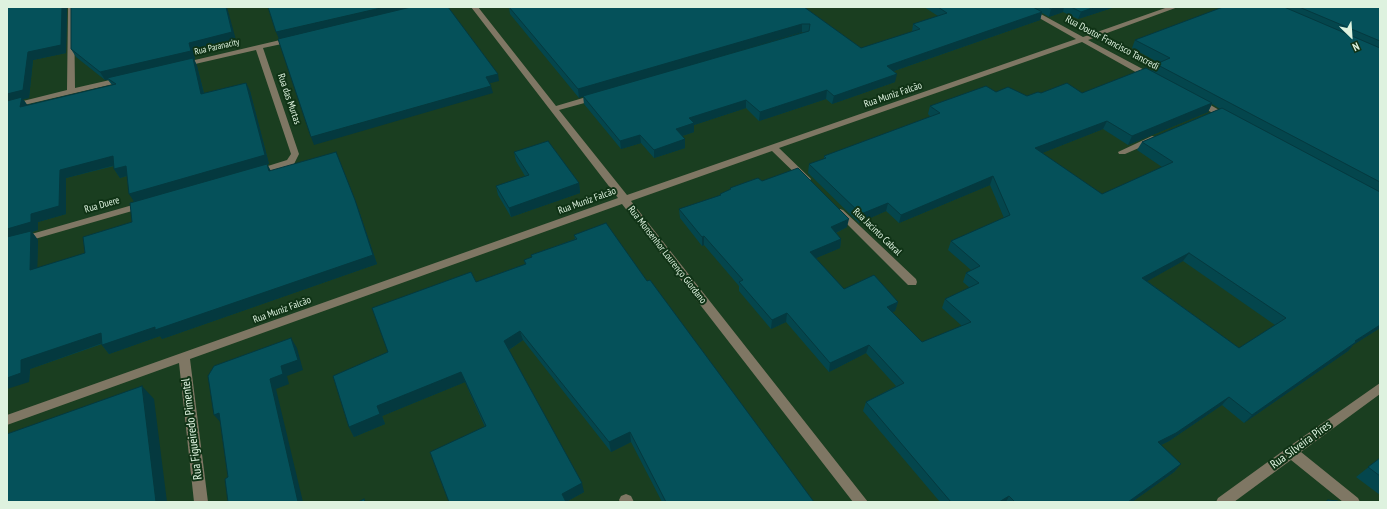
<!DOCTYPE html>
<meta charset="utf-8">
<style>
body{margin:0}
#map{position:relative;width:1387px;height:509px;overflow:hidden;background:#1a3e20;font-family:"PT Sans Narrow",sans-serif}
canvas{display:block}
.frame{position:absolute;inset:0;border:8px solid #def2df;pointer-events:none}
.north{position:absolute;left:1331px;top:16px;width:40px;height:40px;-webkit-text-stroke:3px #103316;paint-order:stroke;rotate:155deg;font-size:11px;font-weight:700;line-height:16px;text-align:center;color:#def2df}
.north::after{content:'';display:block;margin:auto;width:14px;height:18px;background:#def2df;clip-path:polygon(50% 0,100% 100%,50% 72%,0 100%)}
</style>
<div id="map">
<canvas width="1387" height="509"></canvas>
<div class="frame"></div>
<div class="north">N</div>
</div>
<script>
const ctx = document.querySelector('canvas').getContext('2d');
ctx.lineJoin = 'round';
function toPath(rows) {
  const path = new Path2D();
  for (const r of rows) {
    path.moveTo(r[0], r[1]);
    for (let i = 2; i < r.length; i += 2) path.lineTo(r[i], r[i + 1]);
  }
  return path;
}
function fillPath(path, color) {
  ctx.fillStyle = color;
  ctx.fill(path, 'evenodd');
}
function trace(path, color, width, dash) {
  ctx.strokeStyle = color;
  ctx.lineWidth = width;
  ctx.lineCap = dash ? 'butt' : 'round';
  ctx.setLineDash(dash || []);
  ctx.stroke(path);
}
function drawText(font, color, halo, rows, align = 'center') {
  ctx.font = font + ' "PT Sans Narrow",sans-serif';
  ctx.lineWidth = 4;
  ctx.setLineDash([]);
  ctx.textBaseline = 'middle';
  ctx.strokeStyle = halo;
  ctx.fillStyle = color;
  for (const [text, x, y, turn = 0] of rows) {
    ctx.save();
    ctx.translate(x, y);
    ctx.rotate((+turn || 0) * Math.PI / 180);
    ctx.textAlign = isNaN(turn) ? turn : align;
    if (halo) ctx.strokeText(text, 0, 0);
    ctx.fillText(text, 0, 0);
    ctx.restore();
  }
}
const minor = toPath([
 [68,7,74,7,75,88,123,77,127,79,126,81,7,109,7,105,67,90,68,7],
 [471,7,478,7,556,106,593,95,599,95,599,99,559,110,627,195,1076,39,1020,7,1028,7,1083,37,1168,7,1178,7,1088,40,1154,75,1154,79,1148,79,1082,42,779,148,809,177,811,179,809,181,803,181,772,151,631,201,868,502,853,502,622,204,190,359,208,502,194,502,179,363,7,425,7,415,618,198,471,7],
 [293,37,297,39,296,41,263,48,299,154,294,164,290,166,258,175,255,174,254,172,255,170,287,160,291,154,256,50,182,67,178,65,182,63,293,37],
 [1196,100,1202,100,1231,117,1230,119,1224,119,1196,104,1196,100],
 [1152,136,1155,137,1156,139,1155,141,1125,154,1119,154,1118,152,1152,136],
 [143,202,148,205,146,207,7,247,7,241,143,202],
 [840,209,843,210,916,279,917,282,916,285,908,285,835,212,840,209],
 [1380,383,1380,394,1301,452,1358,498,1360,502,1343,502,1291,460,1234,502,1216,502,1218,498,1287,448,1380,383],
 [626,494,631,496,634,502,620,502,619,500,621,496,626,494]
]);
const wall = toPath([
 [7,7,67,7,66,53,33,60,29,98,23,99,27,105,112,85,108,80,105,80,76,57,71,49,236,40,193,51,195,59,194,59,197,66,204,93,246,83,250,91,269,164,267,164,271,171,358,208,377,264,162,339,160,336,109,354,102,345,102,344,30,369,29,382],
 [114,166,114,169,120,178,127,176,134,202,132,222,85,253,37,268,38,240,32,232,38,230,38,222,66,214,66,178],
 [509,7,804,7,861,48,912,32,913,24,938,16,924,7,1115,7,1078,19,1063,12,1049,17,1042,13,1040,20,894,71,895,82,832,104,826,99,759,121,746,108,694,125,694,132,682,136,685,148,654,158,641,143,621,149,584,104,583,96,579,98,510,14],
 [802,32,805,32,641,79],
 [1223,7,1380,7,1380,328,1353,345,1348,351,1244,423,1222,405,1169,441,1161,445,1181,464,1174,472,1132,502,940,502,863,411,866,402,896,386,866,353,829,372,786,322,771,329,739,291,739,286,704,245,702,246,680,218,679,209,720,196,720,194,730,190,730,188,762,181,847,227,836,233,841,239,840,248,816,258,844,289,898,302,895,311,892,312,922,342,962,326,942,308,945,299,970,288,963,282,966,273,971,270,948,250,951,241,1004,218,990,185,899,223,886,211,859,223,808,173,809,164,824,159,824,156,931,117,928,114,930,106,996,92,1027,96,1041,93,1082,93,1152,71,1156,64,1159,63,1132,48,1135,40],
 [1212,104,1220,109,1142,142,1137,150,1162,167,1102,194,1042,153,1103,129,1128,145,1208,112],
 [1183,261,1275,325,1239,348,1147,281],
 [514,152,579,183,580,193,511,217,498,195,496,186,525,176,516,161],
 [574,235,647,281,814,502,662,502,631,442,611,452,523,340,509,350,584,492,566,502,485,427,465,382,382,416,385,424,354,437,349,427,388,352,476,282,525,264,524,260,532,257,531,255,575,239],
 [1380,458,1380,495,1356,477]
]);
const shadedWall = toPath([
 [62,7,67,7,66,53,33,60,29,98,23,99,28,106,26,115,7,103,7,94,28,52],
 [226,7,227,7,236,40,193,51,195,59,194,59,197,66,206,102,107,78,108,80,105,80,100,72,189,43],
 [385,7,415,7,279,39,276,32],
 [1057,7,1064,7,1063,12,1049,17,1051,9],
 [1095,7,1115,7,1078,19,1081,12],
 [1042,12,1040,20,885,74,887,66],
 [802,24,802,32,579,98,578,89],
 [498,74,499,81,487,84,486,77],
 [897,74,895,82,832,104,834,96],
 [246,83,250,91,269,164,267,164,271,172,135,203,129,194],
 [491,86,493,93,314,145,311,137],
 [827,90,826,99,759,121,760,112],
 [746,100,746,108,694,125,694,132,676,138,676,129,689,118],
 [1212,103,1208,112,1128,145,1132,136],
 [1107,121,1103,129,1032,157,1035,148],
 [640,135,641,143,621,149,620,141],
 [685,139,685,148,654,158,654,150],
 [336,152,358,208,377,264,162,339,160,336,109,354,102,345],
 [113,156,119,164,66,178,66,214,38,222,38,230,32,232,38,240,37,279,30,270,7,239,7,229,60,170],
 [126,166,132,174,120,178,114,169],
 [993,176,990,185,899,223,901,215],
 [579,183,580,193,511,217,509,208],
 [888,203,886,211,859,223,861,214],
 [849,219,847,227,829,236,831,227],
 [704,236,704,245,702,246,702,237],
 [841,239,840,248,809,261,810,252],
 [1189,253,1183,261,1137,287,1142,278],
 [898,302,895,311,885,316,887,307],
 [787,313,786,322,771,329,772,320],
 [1380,325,1380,328,1353,345,1348,351,1244,423,1252,415,1355,341],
 [520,331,523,340,507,351,504,341],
 [101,333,108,341,30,369,29,382,7,389,7,378,21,360],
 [291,338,297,348,303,370,287,376,289,384,276,389,303,502,298,502,270,379],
 [869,345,866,353,829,372,830,363],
 [461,372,465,382,382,416,385,424,354,437,349,427,377,406],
 [142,386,154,399,167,502,156,502],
 [1229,397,1222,405,1169,441,1151,450,1158,442],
 [219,413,222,424,214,415],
 [630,432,631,442,611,452,609,442],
 [1181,464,1174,472,1132,502,1128,502],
 [582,483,584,492,566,502,562,494],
 [1009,496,1006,502,999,502]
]);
const building = toPath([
 [7,7,62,7,61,45,28,52,23,90,7,94,7,7],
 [71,7,226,7,232,32,189,43,191,51,100,72,71,49,71,7],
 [268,7,385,7,276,32,268,7],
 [411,7,448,7,498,74,486,77,491,86,311,137,278,39,411,7],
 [509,7,804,7,861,48,920,29,913,24,947,13,938,7,1033,7,1042,12,887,66,897,74,834,96,827,90,760,112,746,100,689,118,694,123,676,129,685,139,654,150,640,135,620,141,583,96,809,31,810,24,802,24,578,89,509,7],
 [1048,7,1057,7,1051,9,1048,7],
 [1071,7,1095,7,1081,12,1071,7],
 [1223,7,1284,7,1380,48,1380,182,1156,64,1170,58,1135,40,1223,7],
 [1299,7,1380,7,1380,41,1299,7],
 [193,58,201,94,246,83,265,155,129,194,126,166,114,169,113,156,60,170,59,206,31,214,31,222,7,229,7,101,22,97,20,107,116,84,107,78,193,58],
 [1146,68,1212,103,1132,136,1107,121,1035,148,1102,194,1173,162,1142,142,1222,108,1380,192,1380,325,1355,341,1356,342,1252,415,1229,397,1176,433,1158,442,1181,464,1128,502,1015,502,1009,496,999,502,951,502,866,402,904,383,869,345,830,363,787,313,772,320,739,282,743,280,704,236,702,237,679,209,721,195,720,194,731,189,730,188,758,178,762,181,798,168,849,219,831,227,841,239,810,252,844,289,874,275,898,302,887,307,922,342,971,322,945,299,979,283,966,273,980,266,951,241,1010,215,993,176,901,215,888,203,861,214,809,164,826,158,824,156,940,113,930,106,986,86,996,92,1008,87,1027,96,1038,92,1041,93,1067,83,1082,93,1146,68],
 [1189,253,1286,318,1239,348,1142,278,1189,253],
 [548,141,579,183,509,208,496,186,529,175,514,152,548,141],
 [336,152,355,200,373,255,155,330,155,327,102,345,101,333,21,360,21,373,7,378,7,237,31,231,30,270,85,253,83,237,132,222,130,203,267,164,269,171,336,152],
 [606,223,647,281,650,280,814,502,666,502,630,432,609,442,520,331,504,341,582,483,562,494,566,502,449,502,430,452,486,426,461,372,377,406,380,414,349,427,333,376,388,352,372,308,471,272,476,282,526,264,524,260,532,257,531,255,577,239,574,235,606,223],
 [291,338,298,360,281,366,283,374,270,379,298,502,228,502,225,479,228,477,219,413,214,415,208,376,214,366,291,338],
 [142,386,156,502,7,502,7,434,142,386],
 [1380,458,1380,476,1368,467,1380,458],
 [364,499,365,502,358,502,364,499],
 [1328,500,1338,501,1339,502,1325,502,1328,500]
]);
const farStreetnames = [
 ["Rua Paranacity",217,47,-13]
];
const streetNames = [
 ["Rua Doutor Francisco Tancredi",1112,43,28],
 ["Rua Muniz Falcão",893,95,-19],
 ["Rua das Murtas",289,99,71],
 ["Rua Muniz Falcão",587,201,-20],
 ["Rua Duere",102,205,-16],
 ["Rua Jacinto Cabral",877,232,44],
 ["Rua Monsenhor Lourenço Giordano",667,255,52],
 ["Rua Muniz Falcão",282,310,-20]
];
const nearStreetnames = [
 ["Rua Figueiredo Pimentel",192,429,-97],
 ["Rua Silveira Pires",1301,445,-36]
];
fillPath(minor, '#7f7764');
fillPath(wall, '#04464d');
fillPath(shadedWall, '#04393f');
fillPath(building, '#05515a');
trace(building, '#04393f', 1);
drawText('9px', '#def2df', '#103316', farStreetnames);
drawText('10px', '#def2df', '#103316', streetNames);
drawText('12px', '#def2df', '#103316', nearStreetnames);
</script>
